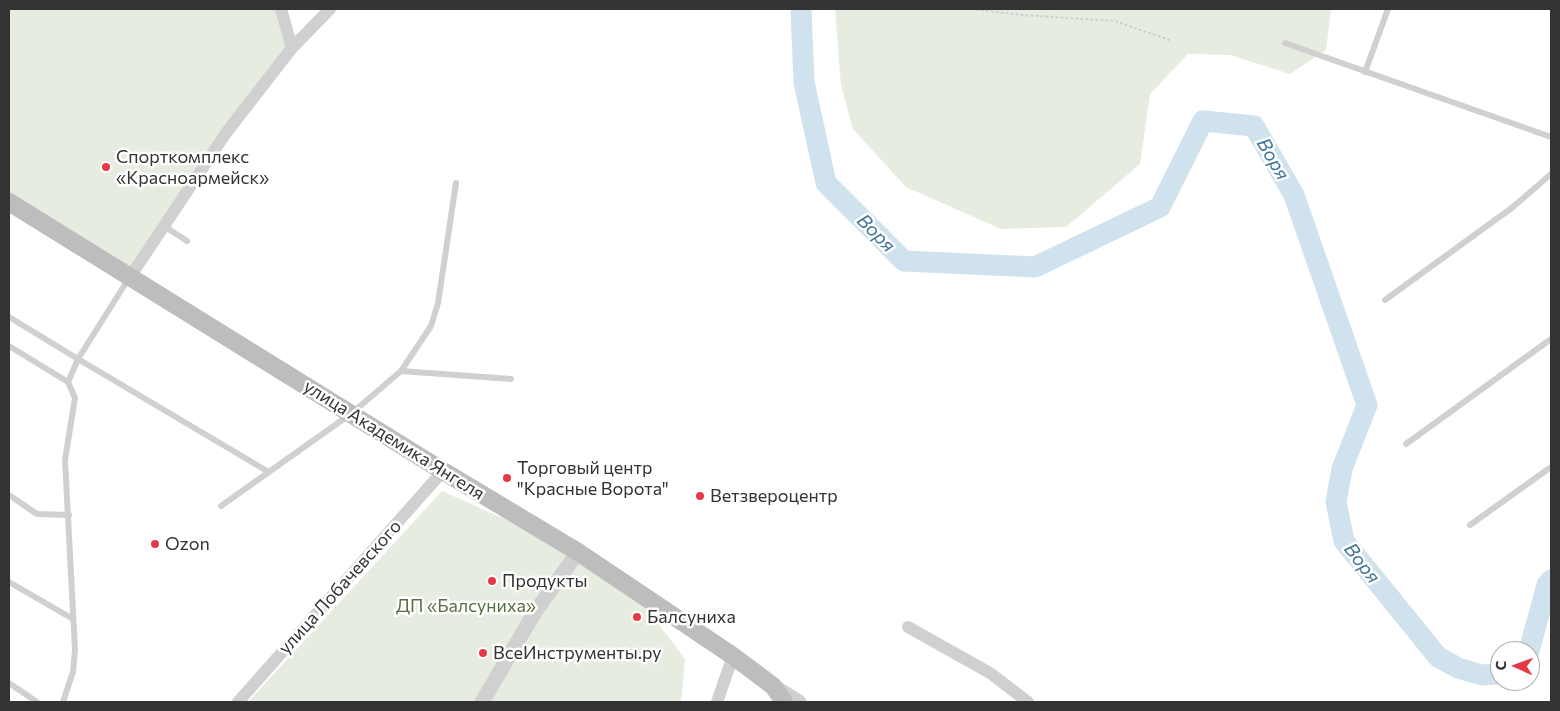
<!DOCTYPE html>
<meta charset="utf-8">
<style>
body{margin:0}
#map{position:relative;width:1560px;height:711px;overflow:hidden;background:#fff;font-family:Commissioner,sans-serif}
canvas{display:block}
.frame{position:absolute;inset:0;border:10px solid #333;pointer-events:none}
.north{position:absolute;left:1490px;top:641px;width:50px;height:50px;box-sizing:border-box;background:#fff;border:1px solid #adadad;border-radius:50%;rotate:272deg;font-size:14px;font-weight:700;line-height:20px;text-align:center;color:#333}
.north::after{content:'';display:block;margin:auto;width:18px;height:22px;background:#e63946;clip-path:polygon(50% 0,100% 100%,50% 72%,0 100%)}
</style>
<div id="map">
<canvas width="1560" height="711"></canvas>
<div class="frame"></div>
<div class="north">С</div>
</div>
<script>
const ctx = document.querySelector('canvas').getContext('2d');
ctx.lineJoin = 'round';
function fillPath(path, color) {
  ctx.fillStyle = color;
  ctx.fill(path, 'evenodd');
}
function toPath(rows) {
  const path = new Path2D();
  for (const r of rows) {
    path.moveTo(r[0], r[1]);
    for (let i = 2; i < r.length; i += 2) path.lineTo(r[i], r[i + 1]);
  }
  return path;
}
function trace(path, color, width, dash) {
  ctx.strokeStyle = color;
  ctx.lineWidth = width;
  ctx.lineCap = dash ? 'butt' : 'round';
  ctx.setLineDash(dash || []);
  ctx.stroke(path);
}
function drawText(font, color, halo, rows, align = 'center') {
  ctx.font = font + ' Commissioner,sans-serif';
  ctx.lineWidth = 5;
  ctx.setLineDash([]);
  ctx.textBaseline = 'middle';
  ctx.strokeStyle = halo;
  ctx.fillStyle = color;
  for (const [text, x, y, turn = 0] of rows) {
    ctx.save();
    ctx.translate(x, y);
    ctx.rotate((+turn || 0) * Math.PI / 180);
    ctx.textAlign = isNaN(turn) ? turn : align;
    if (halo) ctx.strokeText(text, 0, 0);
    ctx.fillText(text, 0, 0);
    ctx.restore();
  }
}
const green = toPath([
 [9,9,281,9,292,48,130,277,9,202],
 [835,9,1331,9,1326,50,1290,74,1230,55,1188,54,1150,94,1140,164,1066,227,1001,229,906,187,853,129,841,85],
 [442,491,578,552,632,589,685,659,681,702,248,702]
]);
const river = toPath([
 [801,9,804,82,826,183,904,261,1035,267,1160,207,1203,121,1254,126,1294,195,1367,405,1342,469,1336,502,1344,541,1438,657,1458,668,1482,675,1500,674],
 [1529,651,1547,585,1551,580]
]);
const path = toPath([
 [971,9,1022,15,1115,21,1172,41]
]);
const service = toPath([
 [1285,43,1551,137],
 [1365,72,1388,9],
 [164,226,187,241],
 [129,278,78,359,267,471],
 [1385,300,1513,207,1551,174],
 [9,317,78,359,68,382,75,398,65,460,75,650,73,672,63,702],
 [9,346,68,382],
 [401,371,511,379],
 [1406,444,1551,339],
 [9,495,37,514,69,515],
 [221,506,352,413,401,371,431,326,438,303,456,183],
 [1470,525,1551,467],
 [9,582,73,619],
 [9,683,37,702]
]);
const minor = toPath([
 [281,9,292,48],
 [130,277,226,133,292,48,330,9],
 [908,627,990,673,1028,702],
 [238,702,443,471],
 [717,702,733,656]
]);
const tertiary = toPath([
 [775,687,799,702],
 [482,702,535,612,578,552]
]);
const secondary = toPath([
 [9,202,443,471,578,552,733,656,773,686,784,702]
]);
const markers = [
 [106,167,5,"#e63946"],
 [507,478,5,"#e63946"],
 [700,496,5,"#e63946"],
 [155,544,5,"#e63946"],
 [492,581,5,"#e63946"],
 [637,617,5,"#e63946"],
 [483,653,5,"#e63946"]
];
const poiNames = [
 ["Спорткомплекс",116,157],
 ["«Красноармейск»",116,178],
 ["Торговый центр",517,468],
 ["\"Красные Ворота\"",517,489],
 ["Ветзвероцентр",710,496],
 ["Ozon",165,544],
 ["Продукты",502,581],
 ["Балсуниха",647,617],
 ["ВсеИнструменты.ру",493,653]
];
const streetNames = [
 ["улица Академика Янгеля",394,440,32],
 ["улица Лобачевского",340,587,-48]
];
const parkNames = [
 ["ДП «Балсуниха»",466,606]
];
const waterNames = [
 ["Воря",1273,159,60],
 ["Воря",876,233,45],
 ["Воря",1362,563,52]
];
fillPath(green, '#e6ecdf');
trace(river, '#cfe2ee', 21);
trace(path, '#cdcdcd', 2, [2.5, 2.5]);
trace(service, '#d0d0d0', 6);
trace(minor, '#d0d0d0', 12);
trace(tertiary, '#d0d0d0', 15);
trace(secondary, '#bdbdbd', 18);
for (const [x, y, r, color] of markers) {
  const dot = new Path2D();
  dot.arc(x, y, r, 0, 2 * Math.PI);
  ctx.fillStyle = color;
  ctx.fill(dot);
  trace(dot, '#fff', 2);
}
drawText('18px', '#333', '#fff', poiNames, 'left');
drawText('18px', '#333', '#fff', streetNames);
drawText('18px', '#56703f', '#fff', parkNames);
drawText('italic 19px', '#3f7597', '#fff', waterNames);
</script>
